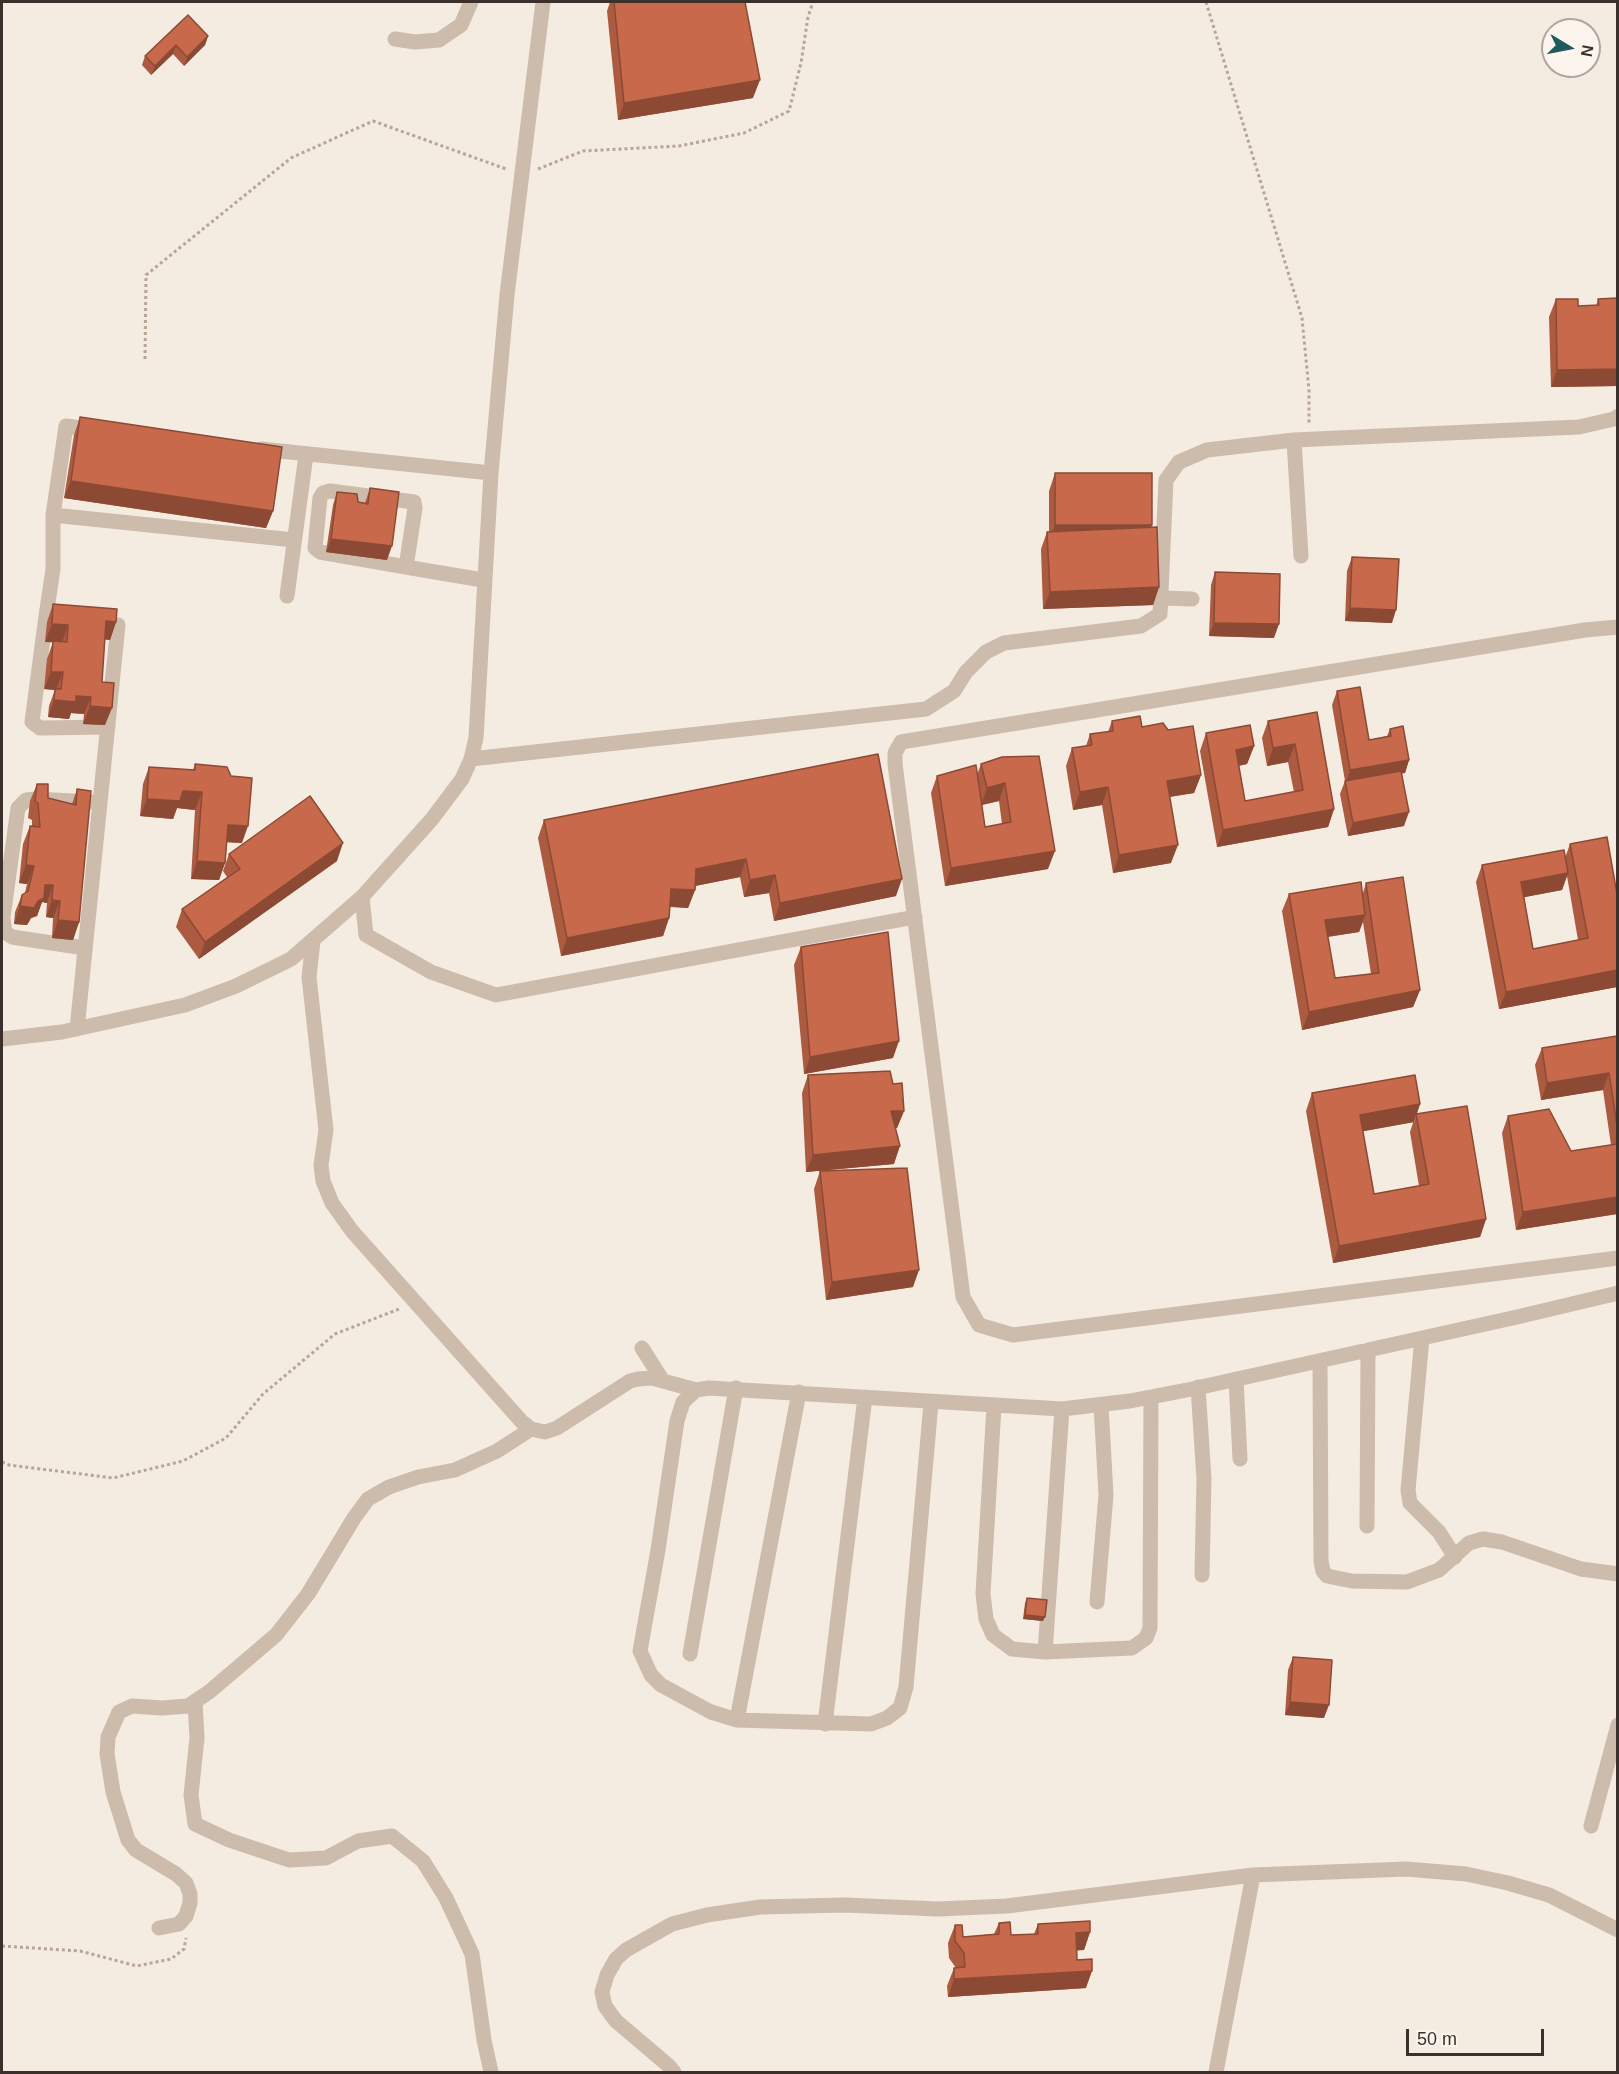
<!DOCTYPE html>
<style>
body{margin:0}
#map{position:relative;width:1619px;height:2074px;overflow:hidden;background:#f4ebe1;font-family:Arial,sans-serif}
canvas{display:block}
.frame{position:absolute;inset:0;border:3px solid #3b302b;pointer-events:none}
.north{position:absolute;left:1541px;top:18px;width:60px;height:60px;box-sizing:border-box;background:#fbf5ee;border:2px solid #aea6a0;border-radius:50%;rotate:100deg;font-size:16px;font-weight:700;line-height:24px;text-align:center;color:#3b302b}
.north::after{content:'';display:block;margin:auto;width:21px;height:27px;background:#1f5a5e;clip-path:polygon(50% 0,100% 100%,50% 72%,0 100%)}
.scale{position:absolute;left:1406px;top:2029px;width:138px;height:27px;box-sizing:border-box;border:3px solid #3b302b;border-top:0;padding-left:8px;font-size:18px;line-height:21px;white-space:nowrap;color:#3b302b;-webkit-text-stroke:4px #fbf5ee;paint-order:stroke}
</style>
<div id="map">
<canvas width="1619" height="2074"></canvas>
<div class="frame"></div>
<div class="north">N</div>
<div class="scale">50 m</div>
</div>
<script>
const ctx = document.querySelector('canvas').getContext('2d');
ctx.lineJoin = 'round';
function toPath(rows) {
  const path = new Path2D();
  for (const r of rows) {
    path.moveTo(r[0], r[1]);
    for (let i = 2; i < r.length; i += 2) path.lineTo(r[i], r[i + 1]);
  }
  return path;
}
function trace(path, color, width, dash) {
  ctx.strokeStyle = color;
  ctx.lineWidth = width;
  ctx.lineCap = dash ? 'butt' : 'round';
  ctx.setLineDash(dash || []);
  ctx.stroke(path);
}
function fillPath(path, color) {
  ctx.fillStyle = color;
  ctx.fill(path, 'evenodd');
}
const path = toPath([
 [1206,2,1302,318,1309,390,1309,423],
 [538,169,583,151,679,146,744,133,789,111,801,63,808,17,813,2],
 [145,359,146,275,291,158,373,121,506,169],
 [2,1462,9,1465,113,1478,183,1461,226,1438,263,1394,335,1334,399,1309],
 [2,1946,80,1951,137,1966,171,1959,184,1949,186,1938]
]);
const minor = toPath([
 [395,39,415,42,439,40,461,25,471,2],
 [1294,440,1301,556],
 [261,449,491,473],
 [53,515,294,540],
 [406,567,415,508,414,502,330,491,323,493,320,498,315,548,320,552,429,571,483,580],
 [287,596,306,455],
 [1161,598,1192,599],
 [46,616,32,722,40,728,108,727],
 [69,619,46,616,53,569,53,515,66,426,97,430],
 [1618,627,1585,630,901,742,895,753,895,764,963,1297,979,1325,1013,1335,1618,1258],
 [471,759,926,709,954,691,966,672,986,652,1004,643,1141,626,1160,614,1166,480,1179,462,1207,450,1294,440,1579,427,1614,419,1618,416],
 [362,897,366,935,431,972,496,995,915,917],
 [313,941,309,977,326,1130,321,1165,323,1181,332,1203,352,1231,522,1422,531,1429,545,1432,557,1428,630,1381,638,1379,652,1378,696,1390],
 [85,948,12,937,5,932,3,918,18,808,26,800,36,799,91,802],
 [77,1029,118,625,96,622],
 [2,1039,62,1032,185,1005,236,986,291,959,362,897,432,819,462,779,471,759,476,738,491,473,507,295,543,2],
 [1422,1338,1408,1490,1410,1503,1439,1532,1455,1557],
 [642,1348,663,1381],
 [1320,1361,1321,1561,1323,1571,1327,1576,1352,1581,1407,1582,1439,1570,1469,1543,1483,1539,1502,1542,1581,1569,1618,1574],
 [1236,1379,1240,1459],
 [1198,1387,1204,1479,1202,1575],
 [931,1403,906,1687,900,1708,887,1718,871,1724,737,1720,711,1712,661,1685,651,1675,640,1651,658,1550,677,1421,683,1402,696,1390,709,1388,1062,1409,1045,1652],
 [994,1406,983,1594,986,1619,993,1635,1012,1649,1045,1652,1132,1648,1146,1638,1150,1628,1151,1397],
 [1062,1409,1130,1401,1192,1389,1517,1317,1618,1293],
 [1367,1526,1368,1350],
 [1097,1602,1106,1495,1101,1405],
 [690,1654,736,1388],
 [195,1701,197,1738,191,1795,195,1824,229,1840,289,1860,326,1858,358,1841,392,1836,423,1861,446,1898,472,1954,484,2040,491,2072],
 [737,1720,799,1392],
 [825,1724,865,1397],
 [1591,1826,1618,1725],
 [159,1928,179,1924,186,1916,190,1903,190,1894,186,1883,176,1874,136,1850,128,1840,113,1792,107,1754,108,1737,119,1712,132,1706,162,1708,188,1706,209,1692,276,1635,308,1594,354,1518,368,1499,389,1487,418,1477,455,1470,497,1451,531,1429],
 [674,2072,669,2066,616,2021,605,2006,602,1992,607,1975,616,1959,626,1950,672,1924,707,1915,760,1907,845,1905,938,1909,1007,1906,1253,1875,1406,1869,1466,1874,1508,1883,1549,1895,1618,1930],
 [1216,2072,1253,1875]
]);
const wall = toPath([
 [610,2,745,2,753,98,618,120,607,11],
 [188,15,208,36,205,45,184,66,173,54,151,75,142,65,145,56],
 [1617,298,1617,386,1551,387,1549,317,1556,299,1578,306,1596,306,1598,299],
 [80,417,273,511,266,528,64,498,74,435],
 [1055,473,1152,525,1151,527,1159,587,1153,605,1043,609,1041,549,1047,532,1049,532,1049,491],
 [370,488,387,560,326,552,333,505,337,492,358,502,365,503],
 [1352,557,1392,623,1345,621,1347,571],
 [1215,572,1274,638,1209,636,1211,585],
 [53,604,116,622,110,640,105,639,102,682,105,725,83,724,84,714,71,713,69,719,48,717,49,706,55,690,44,689,47,659,53,642,45,642,47,622],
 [1337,691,1369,740,1387,736,1390,729,1409,760,1405,773,1402,773,1404,826,1348,836,1340,794,1345,781,1332,705],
 [1317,712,1334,809,1328,827,1217,847,1200,751,1206,733,1254,746,1247,764,1239,766,1245,801,1294,792,1288,762,1267,766,1262,738,1268,721],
 [1112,721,1142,727,1201,775,1194,793,1170,797,1171,863,1113,873,1102,805,1073,810,1066,766,1072,748,1086,746,1090,734,1108,732],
 [878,754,896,896,774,921,769,893,744,897,740,877,695,886,695,890,688,908,670,907,669,918,663,936,561,956,538,838,544,820],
 [1002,757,1048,869,945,886,931,793,937,776,977,775,981,764],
 [999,801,1002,824,985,827,982,805],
 [195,764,242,843,227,842,225,863,219,880,191,879,195,810,177,808,173,819,140,816,143,784,149,767,193,770],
 [37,784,48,798,72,804,77,789,79,922,73,940,52,938,53,918,46,917,47,903,42,902,37,916,31,918,27,925,14,924,15,912,22,895,25,893,27,884,19,883,23,844,30,826,32,827,32,820,28,818,30,801],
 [1570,844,1617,987,1499,1009,1476,882,1482,865,1565,858],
 [1567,876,1578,940,1533,949,1524,897,1562,890],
 [229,854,337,861,199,959,176,927,182,909,227,877,223,871],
 [1366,883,1420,990,1413,1007,1302,1030,1282,911,1289,894,1363,893],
 [1363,922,1371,974,1335,978,1328,937,1359,932],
 [801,947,893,1058,804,1074,794,965],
 [1617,1036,1617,1214,1516,1230,1502,1133,1508,1116,1571,1151,1611,1145,1603,1090,1541,1100,1535,1065,1542,1048],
 [808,1075,893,1084,904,1111,897,1128,896,1128,894,1164,806,1172,802,1093],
 [1312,1093,1420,1104,1414,1122,1363,1131,1374,1194,1419,1186,1410,1132,1416,1114,1486,1219,1480,1237,1333,1263,1306,1111],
 [820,1171,913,1287,826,1300,814,1189],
 [1027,1598,1043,1621,1023,1619,1025,1603],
 [1293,1657,1324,1718,1285,1715,1288,1670],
 [999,1923,1011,1935,1034,1934,1038,1924,1090,1932,1084,1950,1077,1950,1077,1960,1086,1988,948,1997,947,1986,954,1968,956,1968,949,1958,948,1943,955,1925,963,1937,994,1934]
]);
const shadedWall = toPath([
 [208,36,205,45,184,66,187,57],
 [176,45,173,54,151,75,155,66],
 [760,80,753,98,618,120,624,103],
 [1617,369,1617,386,1551,387,1557,370],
 [71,481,273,511,266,528,64,498],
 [1055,525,1152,525,1145,542,1049,542],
 [331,539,392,546,387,560,326,552],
 [1159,587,1153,605,1043,609,1050,592],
 [1350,608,1396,610,1392,623,1345,621],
 [106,621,116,622,110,640,100,639],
 [1214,623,1279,624,1274,638,1209,636],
 [52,624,68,625,62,643,45,642],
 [51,672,63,672,56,690,44,689],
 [76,696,91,697,84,714,71,713,69,719,48,717,54,700],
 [90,706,112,708,105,725,83,724],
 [1295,744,1288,762,1267,766,1273,748],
 [1254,746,1247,764,1230,767,1236,750],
 [1409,760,1405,773,1346,784,1350,770],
 [1201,775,1194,793,1161,798,1167,781],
 [1005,783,999,801,981,805,987,788],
 [1108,787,1102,805,1073,810,1080,792],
 [183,791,202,792,195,810,177,808,173,819,140,816,147,799],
 [1334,809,1328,827,1217,847,1223,830],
 [1409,812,1404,826,1348,836,1353,823],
 [228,825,248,826,242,843,222,842],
 [343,843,337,861,199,959,205,942],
 [1178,845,1171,863,1113,873,1119,855],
 [1055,851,1048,869,945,886,951,868],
 [746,859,740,877,690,887,696,869],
 [197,861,225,863,219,880,191,879],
 [26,865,34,866,27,884,19,883],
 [1568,873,1562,890,1515,899,1521,882],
 [775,875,769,893,744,897,750,880],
 [902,879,896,896,774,921,780,903],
 [45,885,53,885,47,903,42,902,37,916,31,918,27,925,14,924,20,906],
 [671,889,695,890,688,908,664,906],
 [52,900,60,901,53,918,46,917],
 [1365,915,1359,932,1318,938,1325,920],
 [669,918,663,936,561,956,567,938],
 [58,920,79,922,73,940,52,938],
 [1617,970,1617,987,1499,1009,1506,992],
 [1420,990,1413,1007,1302,1030,1309,1012],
 [899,1041,893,1058,804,1074,810,1057],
 [1609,1073,1603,1090,1541,1100,1547,1083],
 [1420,1104,1414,1122,1354,1133,1360,1115],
 [891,1111,904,1111,897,1128,885,1128],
 [900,1146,894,1164,806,1172,813,1155],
 [1617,1197,1617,1214,1516,1230,1523,1212],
 [1486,1219,1480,1237,1333,1263,1339,1246],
 [919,1270,913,1287,826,1300,832,1282],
 [1025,1615,1045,1617,1043,1621,1023,1619],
 [1290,1702,1329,1705,1324,1718,1285,1715],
 [1090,1932,1084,1950,1070,1951,1076,1933],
 [1092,1971,1086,1988,948,1997,954,1979]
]);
const building = toPath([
 [614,2,745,2,760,80,624,103,614,2],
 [188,15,208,36,187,57,176,45,155,66,145,56,188,15],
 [1617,298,1617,369,1557,370,1556,299,1578,299,1578,306,1599,305,1598,299,1617,298],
 [80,417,282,447,273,511,71,481,80,417],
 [1055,473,1152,473,1152,525,1055,525,1055,473],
 [370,488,399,492,392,546,331,539,337,492,357,494,358,502,368,504,370,488],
 [1157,527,1159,587,1050,592,1047,532,1157,527],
 [1352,557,1399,559,1396,610,1350,608,1352,557],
 [1215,572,1280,574,1279,624,1214,623,1215,572],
 [53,604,117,609,116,622,106,621,102,682,114,683,112,708,90,706,91,697,76,696,76,702,54,700,55,689,61,689,63,672,51,672,53,641,67,642,68,625,52,624,53,604],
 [1360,687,1369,740,1391,736,1390,729,1403,726,1409,760,1350,770,1337,691,1360,687],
 [1317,712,1334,809,1223,830,1206,733,1250,725,1254,746,1236,750,1245,801,1303,790,1295,744,1273,748,1268,721,1317,712],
 [1140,716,1142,727,1163,723,1168,730,1193,726,1201,775,1167,781,1178,845,1119,855,1108,787,1080,792,1072,748,1092,745,1090,734,1113,731,1112,721,1140,716],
 [878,754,902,879,780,903,775,875,750,880,746,859,696,869,695,890,671,889,669,918,567,938,544,820,878,754],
 [1039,756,1055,851,951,868,937,776,976,765,985,827,1011,822,1005,783,987,788,981,764,1002,757,1039,756],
 [195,764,227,767,231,776,252,778,248,826,228,825,225,863,197,861,202,792,183,791,180,801,147,799,149,767,195,770,195,764],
 [1401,771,1409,812,1353,823,1345,781,1401,771],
 [37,784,48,784,48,798,76,805,77,789,91,791,79,922,58,920,60,901,52,900,53,885,45,885,44,898,38,901,34,908,20,906,22,895,28,891,34,866,26,865,30,826,40,827,38,803,35,801,37,784],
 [310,796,343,843,205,942,182,909,240,869,229,854,310,796],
 [1607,837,1617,894,1617,970,1506,992,1482,865,1564,850,1568,873,1521,882,1533,949,1588,938,1570,844,1607,837],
 [1403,877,1420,990,1309,1012,1289,894,1361,882,1365,915,1325,920,1335,978,1379,973,1366,883,1403,877],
 [888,932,899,1041,810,1057,801,947,888,932],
 [1617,1036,1617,1125,1609,1073,1547,1083,1542,1048,1617,1036],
 [890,1071,893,1084,902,1083,904,1111,891,1111,900,1146,813,1155,808,1075,890,1071],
 [1415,1075,1420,1104,1360,1115,1374,1194,1429,1184,1416,1114,1467,1106,1486,1219,1339,1246,1312,1093,1415,1075],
 [1549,1109,1571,1151,1617,1144,1617,1197,1523,1212,1508,1116,1549,1109],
 [907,1168,919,1270,832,1282,820,1171,907,1168],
 [1027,1598,1047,1600,1045,1617,1025,1615,1027,1598],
 [1293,1657,1332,1660,1329,1705,1290,1702,1293,1657],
 [1090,1921,1090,1932,1076,1933,1077,1960,1092,1959,1092,1971,954,1979,954,1968,965,1967,964,1953,955,1941,955,1925,962,1925,963,1937,999,1934,999,1923,1010,1922,1011,1935,1038,1934,1038,1924,1090,1921]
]);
trace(path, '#b9a596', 3, [3, 3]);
trace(minor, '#cdbbac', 15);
fillPath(wall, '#ac5a40');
fillPath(shadedWall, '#8c4a34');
fillPath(building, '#c8694b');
trace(building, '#8c4a34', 1.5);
</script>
